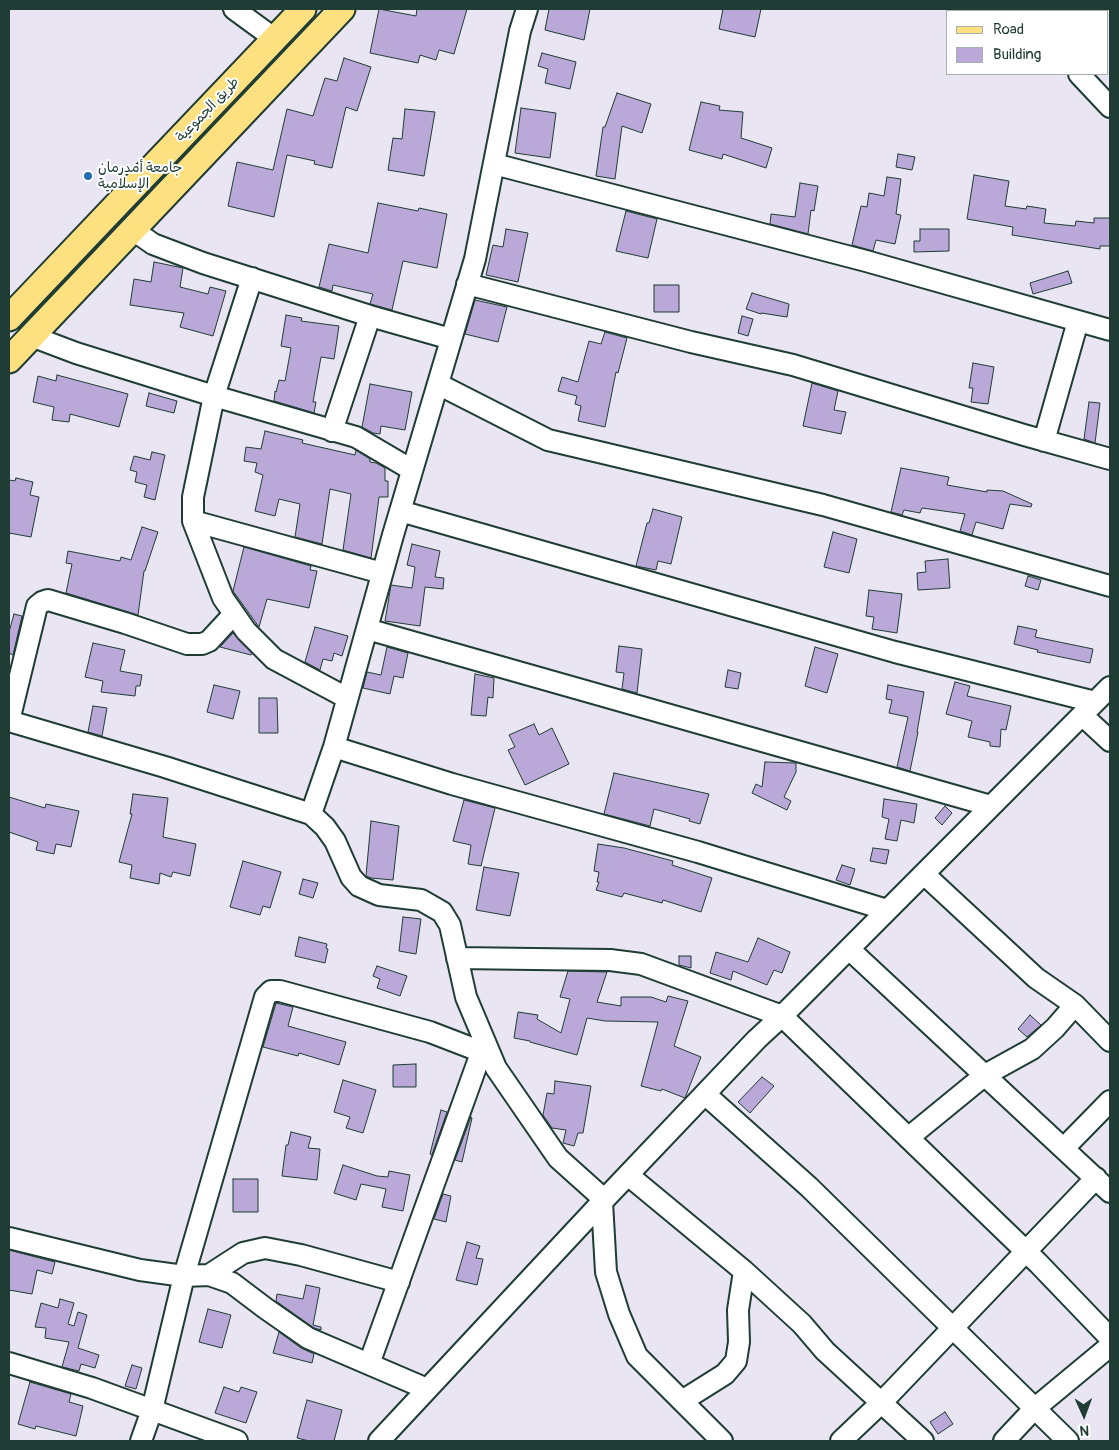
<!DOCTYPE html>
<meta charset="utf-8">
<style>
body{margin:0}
#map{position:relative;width:1119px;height:1450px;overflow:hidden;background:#eae5f3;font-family:Pangolin,sans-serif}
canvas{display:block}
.frame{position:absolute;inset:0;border:10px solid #1f3d34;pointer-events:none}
.legend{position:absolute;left:946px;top:10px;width:162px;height:65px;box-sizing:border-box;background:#fff;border:1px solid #a5b1ae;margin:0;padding:6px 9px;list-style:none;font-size:15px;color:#1f3d34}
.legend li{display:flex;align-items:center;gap:10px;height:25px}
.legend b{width:25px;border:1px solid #a5b1ae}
.north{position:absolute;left:1059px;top:1390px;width:50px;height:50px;-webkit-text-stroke:4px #fff;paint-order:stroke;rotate:178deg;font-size:14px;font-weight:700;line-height:20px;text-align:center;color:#1f3d34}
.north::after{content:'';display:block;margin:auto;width:18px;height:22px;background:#1f3d34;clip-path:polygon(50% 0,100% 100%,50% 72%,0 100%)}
</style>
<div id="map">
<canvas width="1119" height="1450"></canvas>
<div class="frame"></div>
<ul class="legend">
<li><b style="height:6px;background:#fde080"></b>Road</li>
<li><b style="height:14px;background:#baa8d8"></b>Building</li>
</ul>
<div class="north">N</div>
</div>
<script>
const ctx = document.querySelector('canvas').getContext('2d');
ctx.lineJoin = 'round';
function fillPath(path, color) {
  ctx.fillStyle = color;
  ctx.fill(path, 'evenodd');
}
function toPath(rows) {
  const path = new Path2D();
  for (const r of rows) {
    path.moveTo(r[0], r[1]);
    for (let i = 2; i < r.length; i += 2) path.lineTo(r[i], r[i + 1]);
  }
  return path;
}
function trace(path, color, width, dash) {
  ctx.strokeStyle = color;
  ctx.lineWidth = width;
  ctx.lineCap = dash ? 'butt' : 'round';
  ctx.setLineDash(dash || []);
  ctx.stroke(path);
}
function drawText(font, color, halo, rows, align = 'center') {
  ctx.font = font + ' Pangolin,"Playpen Sans Arabic",sans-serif';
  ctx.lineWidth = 4;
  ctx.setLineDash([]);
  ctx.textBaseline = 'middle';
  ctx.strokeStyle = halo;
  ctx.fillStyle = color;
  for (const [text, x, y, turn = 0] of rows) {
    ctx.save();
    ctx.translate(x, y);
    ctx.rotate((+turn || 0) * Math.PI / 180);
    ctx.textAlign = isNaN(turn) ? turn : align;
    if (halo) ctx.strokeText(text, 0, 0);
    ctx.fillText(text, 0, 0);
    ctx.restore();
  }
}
const building = toPath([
 [379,9,416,16,417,9,467,9,454,54,439,50,436,60,420,55,418,63,370,53,379,9],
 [549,9,590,9,584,40,545,30,549,9],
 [723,9,761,9,755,37,719,29,723,9],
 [542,53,576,62,570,89,545,83,548,69,538,66,542,53],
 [344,58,371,67,357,111,346,107,332,168,314,164,315,161,287,155,274,217,228,206,237,162,273,170,287,109,313,116,325,78,337,81,344,58],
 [617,93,651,104,642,133,622,126,615,179,596,176,603,127,605,127,617,93],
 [701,102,720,106,719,110,743,112,741,138,772,148,766,168,723,154,722,159,689,150,701,102],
 [521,108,556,113,550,158,515,153,521,108],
 [405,109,435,112,424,176,388,170,393,138,402,139,405,109],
 [898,154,915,157,912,170,896,167,898,154],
 [974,175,1009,181,1005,206,1026,209,1027,206,1046,209,1044,223,1075,226,1076,221,1094,223,1094,218,1110,218,1110,246,1100,246,1100,249,1012,235,1013,227,967,219,974,175],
 [887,177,901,179,896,214,901,215,895,244,876,240,873,251,852,245,861,206,867,207,869,193,884,196,887,177],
 [800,183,818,186,814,211,811,210,808,234,770,224,771,214,795,217,800,183],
 [378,203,418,211,419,208,447,214,437,268,403,261,392,310,370,304,373,294,333,285,332,291,319,287,329,244,368,253,378,203],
 [626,211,657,219,648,258,616,251,626,211],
 [506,229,528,233,518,282,486,275,493,245,503,247,506,229],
 [920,229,949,229,949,251,914,252,914,241,920,241,920,229],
 [154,262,183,268,180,287,208,294,210,287,226,291,213,336,180,327,184,313,130,305,134,279,151,282,154,262],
 [1068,271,1072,283,1033,294,1030,283,1068,271],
 [654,285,679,285,679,312,654,312,654,285],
 [752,293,789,304,787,317,761,313,761,314,746,309,752,293],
 [475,300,507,307,498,342,465,334,475,300],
 [286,315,302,318,301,321,339,326,334,359,321,357,313,402,316,402,314,413,274,401,275,391,276,392,279,380,285,381,291,348,281,346,286,315],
 [742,316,753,319,748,336,738,333,742,316],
 [605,332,627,338,618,373,616,372,605,427,578,421,581,406,575,404,577,396,558,391,562,377,578,382,589,341,601,344,605,332],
 [973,363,994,367,988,404,971,402,973,388,969,388,973,363],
 [57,375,128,394,119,427,70,414,69,422,52,420,54,407,33,402,38,376,56,381,57,375],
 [812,383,838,391,834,410,846,412,841,434,803,426,812,383],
 [370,384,412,392,405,430,381,426,380,434,373,433,362,427,370,384],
 [149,393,177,401,174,413,146,406,149,393],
 [1089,402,1100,403,1095,443,1084,439,1089,402],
 [265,431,303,440,302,443,355,455,356,450,370,459,370,462,376,463,385,468,385,481,388,481,388,497,379,497,371,558,343,550,351,494,330,489,322,544,295,537,300,504,279,499,275,516,255,511,263,475,255,472,257,463,244,461,246,447,261,449,265,431],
 [152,452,165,455,155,500,144,497,147,485,135,482,137,472,130,470,134,456,150,460,152,452],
 [901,468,949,477,947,485,987,492,987,490,1003,491,1032,504,1031,507,1010,504,1003,529,976,522,972,535,960,531,965,514,922,508,920,513,904,510,902,515,891,512,901,468],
 [16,478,33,482,30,495,39,497,31,537,9,533,9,480,15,481,16,478],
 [653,509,682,517,671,564,658,561,656,570,636,566,647,523,649,523,653,509],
 [142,527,158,532,145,571,144,571,138,615,66,593,72,564,66,563,68,551,120,561,121,557,131,560,142,527],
 [833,532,857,539,849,573,824,567,833,532],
 [412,544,440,551,435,577,444,578,443,589,425,587,420,626,385,621,391,585,412,588,415,567,407,565,412,544],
 [244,547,311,566,310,570,317,571,309,608,267,599,259,627,233,591,244,547],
 [948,559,950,588,918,590,917,573,926,572,925,561,948,559],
 [1028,576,1041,580,1038,590,1025,586,1028,576],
 [869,590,902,594,897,633,872,629,874,617,866,616,869,590],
 [14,614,22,616,13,655,9,653,9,632,14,614],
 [1018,626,1037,630,1035,637,1093,649,1090,663,1037,652,1038,650,1014,644,1018,626],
 [315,627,348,636,342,656,334,653,332,661,323,659,320,670,305,662,315,627],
 [233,633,252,653,251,655,220,647,233,633],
 [93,643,125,650,120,671,142,675,140,686,136,686,135,696,101,692,103,681,85,677,93,643],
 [619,646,642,649,637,693,622,689,624,673,616,672,619,646],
 [387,647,408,653,403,678,394,676,390,694,363,688,367,672,381,675,387,647],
 [815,647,838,654,827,693,805,686,815,647],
 [728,670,741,673,738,689,725,687,728,670],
 [475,674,494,678,493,698,488,697,486,716,471,715,475,674],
 [955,682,970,686,967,696,1011,706,1006,730,1001,729,1000,747,990,746,990,742,968,737,972,721,946,714,955,682],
 [214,685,240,691,233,719,207,712,214,685],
 [888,685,924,692,917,732,918,732,910,771,897,767,908,717,889,713,892,700,886,699,888,685],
 [259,698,277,698,278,733,259,733,259,698],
 [93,706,107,708,102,736,88,732,93,706],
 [534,724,539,735,552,728,569,764,525,785,508,750,515,747,509,735,534,724],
 [765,762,796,763,796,772,784,797,791,801,787,810,752,793,756,784,762,787,765,762],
 [614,773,709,794,700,824,689,821,690,819,654,809,650,826,604,814,614,773],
 [133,794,168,798,163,837,196,844,190,876,173,872,171,877,160,873,159,884,130,878,132,865,119,862,132,814,130,814,133,794],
 [9,797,45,808,46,804,79,811,71,847,56,844,54,854,36,850,38,842,9,832,9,797],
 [884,799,917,804,914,823,901,820,897,841,885,839,889,819,882,817,884,799],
 [464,800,495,808,481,866,468,864,471,845,453,841,464,800],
 [945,806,952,813,942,825,935,818,945,806],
 [371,821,399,826,393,880,371,878,366,876,371,821],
 [598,844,624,848,673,861,672,865,712,878,701,912,663,900,662,903,624,893,622,897,596,890,599,882,597,882,599,872,594,871,598,844],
 [873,848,889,850,886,864,870,861,873,848],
 [243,861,281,872,270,908,263,906,260,915,230,907,243,861],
 [842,865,855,869,850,885,836,880,842,865],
 [484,867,519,873,510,916,476,910,484,867],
 [303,879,318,883,313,898,299,894,303,879],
 [403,917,421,919,416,954,399,951,403,917],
 [299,937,327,944,326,948,328,949,325,963,295,956,299,937],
 [758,938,790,952,782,973,774,970,767,985,733,971,731,980,710,973,716,952,748,962,758,938],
 [679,956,691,956,691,968,679,965,679,956],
 [377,966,407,976,400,996,377,988,380,979,373,976,377,966],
 [568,971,607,972,597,1002,621,1006,621,997,651,997,666,1002,668,996,688,1001,674,1046,701,1057,685,1098,662,1089,661,1091,641,1086,658,1022,605,1021,587,1018,577,1055,530,1042,530,1041,514,1038,518,1012,538,1015,537,1019,561,1033,570,999,560,997,568,971],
 [276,1003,293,1007,288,1026,346,1042,339,1065,299,1053,298,1056,263,1047,276,1003],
 [1030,1015,1041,1025,1027,1037,1018,1029,1030,1015],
 [416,1064,416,1087,393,1087,393,1065,416,1064],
 [762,1077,774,1086,750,1113,738,1102,762,1077],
 [343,1080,376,1090,363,1133,346,1128,350,1117,334,1112,343,1080],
 [555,1081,591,1086,583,1133,578,1133,574,1146,563,1143,566,1130,552,1128,543,1115,547,1093,554,1094,555,1081],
 [441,1110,447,1112,432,1155,430,1154,441,1110],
 [471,1117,472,1118,462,1162,455,1160,471,1117],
 [291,1132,311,1137,308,1148,320,1149,317,1180,282,1176,286,1145,288,1145,291,1132],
 [343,1165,377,1176,388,1177,389,1171,410,1175,403,1211,382,1207,386,1189,361,1184,356,1200,334,1193,343,1165],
 [233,1179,258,1179,258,1212,233,1212,233,1179],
 [443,1194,451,1196,446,1222,434,1219,443,1194],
 [467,1242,480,1246,476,1258,483,1259,477,1285,456,1280,467,1242],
 [9,1250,55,1262,52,1274,37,1270,32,1294,9,1290,9,1250],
 [306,1285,320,1288,313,1325,321,1327,321,1330,314,1328,276,1301,277,1294,303,1299,306,1285],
 [60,1299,74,1303,68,1324,74,1326,78,1312,87,1315,78,1348,99,1355,95,1368,81,1364,79,1371,62,1367,69,1342,45,1338,46,1328,35,1327,41,1303,58,1308,60,1299],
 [208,1309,231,1315,222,1348,199,1342,208,1309],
 [279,1332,301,1348,314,1354,312,1363,273,1353,279,1332],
 [132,1365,142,1368,136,1389,125,1386,132,1365],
 [30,1382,71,1394,69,1402,83,1406,76,1436,36,1426,35,1429,18,1424,30,1382],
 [224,1387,239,1392,241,1387,257,1392,246,1423,215,1413,224,1387],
 [307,1400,342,1410,334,1441,309,1441,297,1438,307,1400],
 [945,1412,953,1424,938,1434,930,1422,945,1412]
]);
const minor = toPath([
 [234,9,275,39],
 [1013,9,1016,11],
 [1079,74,1110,107],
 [494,164,866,261,1110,330],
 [133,230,153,244,203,263,370,316,451,339],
 [252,278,214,396,193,497,193,521,223,598,246,631,274,659,347,698],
 [467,284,691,342,793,365,1024,435,1110,459],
 [31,336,76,353,214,396,356,437,412,470],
 [438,384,548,440,823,505,1110,586],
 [332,431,370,316],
 [1044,441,1078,321],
 [400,511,895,652,1095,702],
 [193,521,382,573],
 [367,629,991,806],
 [1082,715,1110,741],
 [9,721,165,767,311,814,325,827,335,841,351,877,359,886,379,895,421,900,442,912,450,925,466,997,496,1068,558,1158,597,1193,602,1202,606,1272,619,1314,637,1356,722,1441],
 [9,721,37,606,42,602,48,600,125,623,187,644,202,644,209,641,234,614],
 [334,747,452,784,698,852,887,910],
 [311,814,334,747,393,535,475,259,520,31,527,9],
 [924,874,1036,978,1075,1005,1110,1041],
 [849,949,1110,1192],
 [457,958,610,960,641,964,782,1016,1038,1263,1110,1338],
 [706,1095,809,1187,1068,1441],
 [908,1138,985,1075,1032,1049,1055,1028,1075,1005],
 [1064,1148,1110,1101],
 [628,1175,744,1271,802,1324,825,1351,923,1441],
 [9,1238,140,1270,184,1276,209,1275,232,1283,265,1308,308,1338,427,1389],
 [209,1275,243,1253,265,1248,301,1255,399,1282],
 [9,1363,92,1388,237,1441],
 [369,1364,485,1042],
 [682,1401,725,1374,736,1361,739,1342,738,1310,744,1271],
 [141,1441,152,1410,184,1276,265,997,271,991,280,991,430,1032,482,1052],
 [379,1441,602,1202,757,1039,782,1016,1110,687],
 [841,1441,882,1402,1096,1178],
 [1004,1441,1034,1409,1110,1346]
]);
const major = toPath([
 [9,318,303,9],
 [9,360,342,9]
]);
const markers = [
 [88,176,5,"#1f6fb2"]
];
const streetNames = [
 ["طريق الجموعية",208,110,-46]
];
const poiNames = [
 ["جامعة أمدرمان",98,168],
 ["الإسلامية",98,184]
];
fillPath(building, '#baa8d8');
trace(building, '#1f3d34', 1);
trace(minor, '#1f3d34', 24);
trace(major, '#1f3d34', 29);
trace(minor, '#fff', 20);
trace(major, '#fde080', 25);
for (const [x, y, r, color] of markers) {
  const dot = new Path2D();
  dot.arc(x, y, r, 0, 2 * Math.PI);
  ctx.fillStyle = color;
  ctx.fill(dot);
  trace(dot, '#fff', 2);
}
drawText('14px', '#1f3d34', '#fff', streetNames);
drawText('14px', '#1f3d34', '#fff', poiNames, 'left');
</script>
